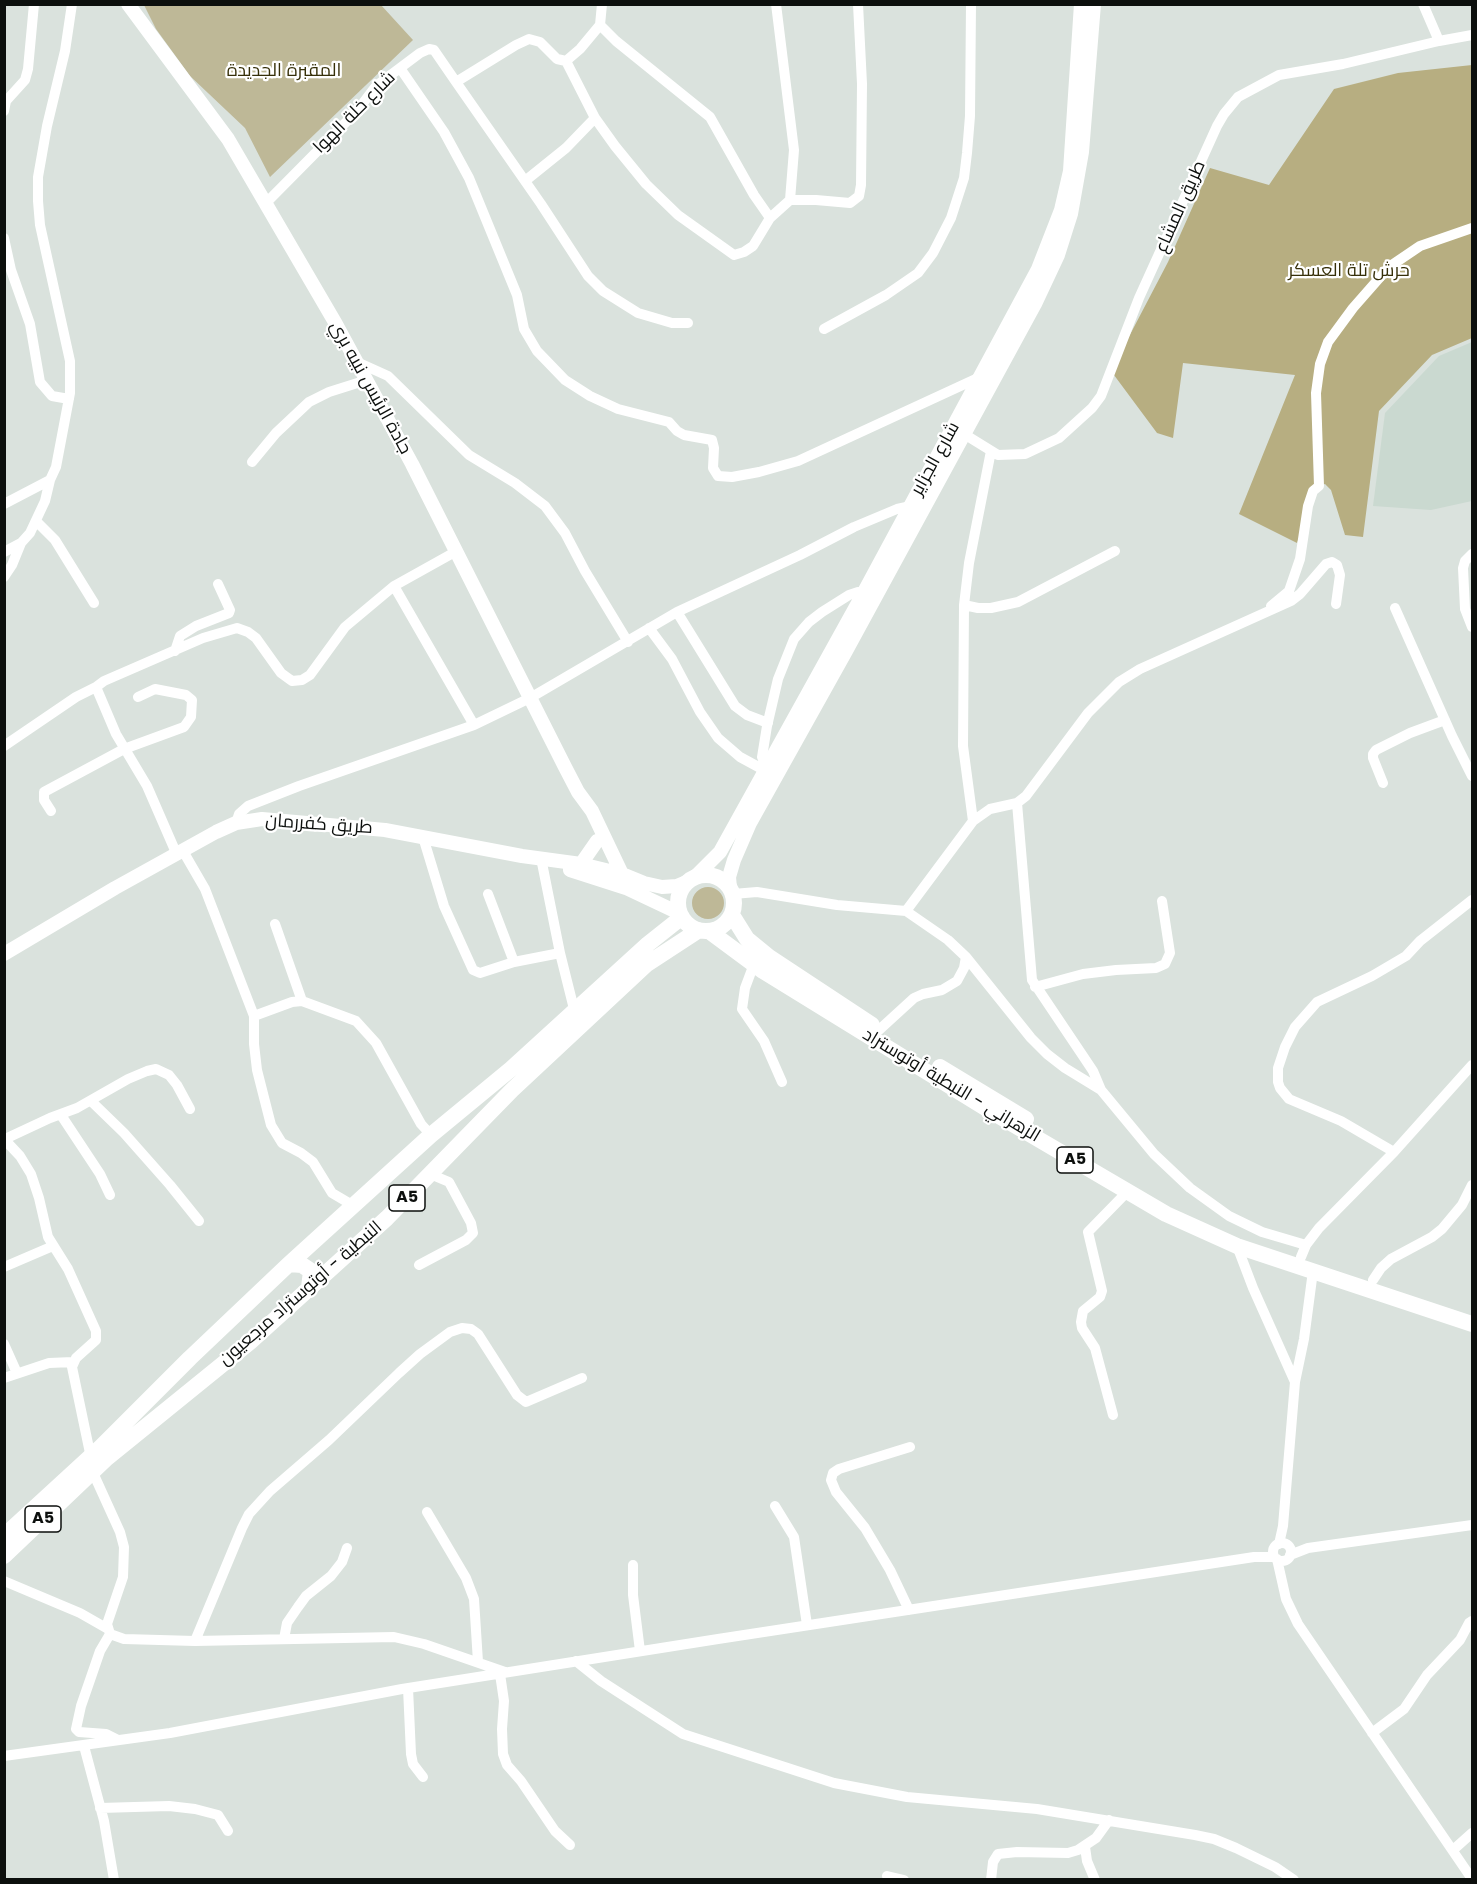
<!DOCTYPE html>
<meta charset="utf-8">
<style>
body{margin:0}
#map{position:relative;width:1477px;height:1884px;overflow:hidden;background:#dae2dd;font-family:Poppins,sans-serif}
canvas{display:block}
.frame{position:absolute;inset:0;border:6px solid #0c0f0d;pointer-events:none}
</style>
<div id="map">
<canvas width="1477" height="1884"></canvas>
<div class="frame"></div>
</div>
<script>
const ctx = document.querySelector('canvas').getContext('2d');
ctx.lineJoin = 'round';
function fillPath(path, color) {
  ctx.fillStyle = color;
  ctx.fill(path, 'evenodd');
}
function toPath(rows) {
  const path = new Path2D();
  for (const r of rows) {
    if (r.length === 3) {
      path.moveTo(r[0] + r[2], r[1]);
      path.arc(r[0], r[1], r[2], 0, 2 * Math.PI);
      continue;
    }
    path.moveTo(r[0], r[1]);
    for (let i = 2; i < r.length; i += 2) path.lineTo(r[i], r[i + 1]);
  }
  return path;
}
function trace(path, color, width, dash) {
  ctx.strokeStyle = color;
  ctx.lineWidth = width;
  ctx.lineCap = dash ? 'butt' : 'round';
  ctx.setLineDash(dash || []);
  ctx.stroke(path);
}
function drawText(font, color, halo, rows, align = 'center') {
  ctx.font = font + ' Poppins,Cairo,sans-serif';
  ctx.lineWidth = 4.5;
  ctx.setLineDash([]);
  ctx.textBaseline = 'middle';
  ctx.strokeStyle = halo;
  ctx.fillStyle = color;
  for (const [text, x, y, turn = 0] of rows) {
    ctx.save();
    ctx.translate(x, y);
    ctx.rotate((+turn || 0) * Math.PI / 180);
    ctx.textAlign = isNaN(turn) ? turn : align;
    if (halo) ctx.strokeText(text, 0, 0);
    ctx.fillText(text, 0, 0);
    ctx.restore();
  }
}
const built = toPath([
 [1472,342,1472,501,1431,510,1373,506,1385,413,1439,356]
]);
const green = toPath([
 [144,5,381,5,413,40,270,177,245,128,190,76,156,29],
 [708,903,16]
]);
const forest = toPath([
 [1472,65,1472,338,1432,355,1379,411,1363,537,1345,535,1331,490,1325,484,1318,486,1297,543,1239,514,1295,375,1183,363,1173,438,1157,433,1111,371,1168,262,1210,168,1269,185,1334,89,1398,73]
]);
const minor = toPath([
 [1423,4,1439,41],
 [600,25,616,41,710,117,754,195,770,218,790,200,794,150,776,4],
 [566,61,595,118,615,146,646,184,678,215,734,255,744,252,753,246,770,218],
 [400,68,444,132,469,178,517,295,524,329,537,351,565,380,590,396,618,409,669,422,677,431,684,435,712,440,714,448,713,468,718,476,732,477,759,472,798,461,980,377],
 [456,82,541,204,588,276,603,291,638,313,672,323,688,323],
 [4,111,6,101,25,80,28,69,34,4],
 [525,181,566,148,595,118],
 [790,200,816,200,850,203,859,196,861,185,862,84,858,4],
 [265,204,357,111,376,86,420,53,429,49,434,50,456,82,516,45,529,39,540,42,557,59,566,61,580,49,600,25,602,4],
 [4,238,11,270,30,324,40,382,52,396,69,399],
 [824,329,886,295,918,273,933,253,951,218,964,178,967,153,970,116,971,4],
 [357,362,388,376,469,455,515,483,545,506,565,533,585,571,628,642],
 [964,434,998,455,1025,454,1059,438,1092,408,1101,396,1139,298,1217,126,1224,114,1238,97,1279,75,1343,64,1439,41,1472,35],
 [252,462,276,433,309,402,329,392,367,380],
 [4,504,50,480],
 [36,521,55,540,94,603],
 [4,552,21,543],
 [455,552,394,586,474,725],
 [1472,554,1465,561,1463,568,1465,609,1472,627],
 [4,577,12,565,21,543,30,533,45,501,50,480,56,467,70,393,70,361,40,225,38,201,38,177,47,126,65,51,72,4],
 [964,605,978,608,991,608,1018,602,1115,551],
 [1271,606,1289,591,1300,559,1308,506,1313,491,1319,486,1316,393,1320,364,1328,342,1353,308,1389,267,1420,246,1472,228],
 [1395,608,1452,736,1472,776],
 [677,612,735,706,747,715,768,723],
 [649,628,672,659,700,712,718,738,740,757,764,770],
 [175,651,180,636,196,626,229,613,230,610,218,584],
 [4,746,76,697,96,687],
 [766,767,762,757,767,726,778,679,794,639,809,622,822,612,849,595,858,592,863,594],
 [1383,783,1373,758,1373,754,1376,750,1410,733,1445,720],
 [1017,803,1032,980,1083,1056,1093,1071,1101,1090],
 [51,811,44,800,44,792,124,749,184,727,191,717,192,700,186,695,155,689,138,697],
 [973,821,963,746,964,605,969,563,991,451],
 [236,823,239,814,248,806,299,786,474,725,530,698,677,612,800,555,854,527,897,509,911,506],
 [423,837,444,906,473,970,480,973,514,962,560,953],
 [183,851,205,889,254,1016,254,1044,257,1070,271,1125,282,1143,301,1153,313,1162,332,1193,354,1206],
 [177,855,147,786,116,734,96,687,104,681,203,638,237,628,248,632,256,638,281,673,292,681,302,680,310,675,345,627,394,586],
 [541,858,560,953,575,1013],
 [488,894,514,962],
 [733,894,757,892,837,905,906,911,948,940,966,957,1031,1038,1047,1054,1065,1068,1101,1090,1154,1154,1190,1188,1229,1216,1262,1232,1306,1245],
 [906,911,973,821,990,809,1017,803,1026,796,1088,713,1119,682,1140,669,1291,601,1300,594,1326,564,1332,562,1337,565,1340,575,1336,604],
 [275,924,302,1001],
 [754,964,745,988,742,1009,764,1041,782,1082],
 [1035,987,1083,974,1116,970,1156,968,1165,964,1170,953,1162,901],
 [254,1016,292,1002,302,1001,356,1021,376,1043,421,1124,431,1135],
 [879,1030,914,998,923,994,942,990,957,981,964,968,966,957],
 [91,1101,124,1133,170,1185,199,1221],
 [61,1115,100,1174,110,1195],
 [4,1139,20,1156,31,1174,39,1198,48,1237,68,1269,96,1331,96,1340,76,1358,72,1367,95,1477,120,1532,124,1547,123,1577,107,1624,110,1634,124,1639,195,1641,394,1637,424,1644,505,1672],
 [5,1139,50,1118,77,1108,128,1079,147,1071,156,1069,169,1075,177,1085,190,1109],
 [1394,1152,1341,1121,1289,1099,1280,1088,1278,1082,1278,1068,1285,1047,1295,1027,1317,1002,1372,976,1406,956,1420,941,1472,900],
 [1237,1246,1253,1288,1295,1382],
 [1301,1257,1306,1245,1319,1228,1394,1152,1472,1065],
 [419,1265,466,1240,473,1233,471,1223,449,1182,430,1174],
 [4,1267,53,1246],
 [1373,1280,1381,1268,1391,1259,1432,1237,1442,1229,1462,1205,1472,1185],
 [4,1344,17,1373],
 [4,1378,49,1363,73,1362],
 [1113,1415,1095,1348,1082,1328,1081,1322,1083,1311,1100,1297,1102,1291,1088,1232,1128,1191],
 [775,1506,794,1537,807,1625],
 [427,1512,466,1578,474,1599,478,1662],
 [1282,1552,9],
 [1279,1544,1283,1526,1295,1382,1304,1339,1313,1271],
 [1290,1555,1308,1548,1472,1525],
 [1277,1559,1286,1599,1298,1624,1472,1879],
 [633,1565,633,1595,640,1651],
 [4,1581,80,1613,108,1629],
 [909,1610,890,1570,865,1528,836,1492,831,1480,833,1473,839,1469,910,1447],
 [110,1634,100,1651,90,1680,81,1706,76,1729,79,1732,106,1734,118,1740],
 [284,1639,287,1623,298,1607,306,1596,331,1576,342,1562,347,1548],
 [195,1641,242,1528,249,1514,270,1491,329,1440,399,1373,420,1354,450,1332,462,1328,471,1329,478,1334,517,1395,526,1402,582,1378],
 [576,1661,601,1681,683,1734,834,1783,907,1797,1037,1809,1195,1835,1214,1839,1236,1848,1275,1867,1294,1880],
 [500,1674,504,1701,502,1729,503,1754,507,1765,521,1781,555,1831,570,1845],
 [408,1688,411,1754,413,1764,423,1777],
 [1372,1733,1404,1709,1427,1675,1460,1640,1469,1623,1472,1621],
 [84,1746,104,1821,114,1880],
 [4,1756,170,1733,402,1689,718,1639,1254,1557,1274,1557],
 [100,1808,169,1806,195,1809,218,1815,228,1831],
 [1085,1847,1087,1861,1095,1880],
 [1453,1850,1472,1833],
 [887,1876,904,1880],
 [991,1880,993,1862,998,1854,1017,1852,1068,1853,1078,1850,1096,1838,1109,1820]
]);
const major = toPath([
 [128,4,228,139,336,324,412,464,565,767,578,792,592,811,622,874,626,888],
 [581,864,597,841],
 [570,870,626,888,681,914],
 [694,878,720,852,863,594,1038,269,1061,210,1070,171,1081,4],
 [730,888,729,877,734,860,750,823,846,651,1035,304,1058,255,1071,214,1082,152,1094,4],
 [4,954,115,888,216,832,236,823,262,819,385,830,522,856,581,864,622,874,644,883,662,887,677,886,689,881]
]);
const highway = toPath([
 [706,903,28],
 [732,915,747,939,769,957,872,1025],
 [709,931,763,971,987,1109,1166,1214,1237,1246,1472,1324],
 [940,1067,1026,1119],
 [289,1264,302,1265,311,1271,309,1288],
 [4,1536,101,1447,190,1358,289,1264,431,1135,511,1069,648,944,682,917],
 [4,1556,107,1458,250,1342,387,1218,512,1090,647,964,699,930]
]);
const shields = [
 [1075,1160,36],
 [407,1198,36],
 [43,1519,36]
];
const shieldNames = [
 ["A5",1075,1160],
 ["A5",407,1198],
 ["A5",43,1519]
];
const parkNames = [
 ["المقبرة الجديدة",284,71],
 ["حرش تلة العسكر",1349,271]
];
const streetNames = [
 ["شارع خلة الهوا",355,113,-45],
 ["طريق المشاع",1181,207,-66],
 ["جادة الرئيس نبيه بري",370,388,61],
 ["شارع الجزاير",936,459,-61],
 ["طريق كفررمان",319,825,4],
 ["الزهراني - النبطية أوتوستراد",951,1086,31],
 ["النبطية - أوتوستراد مرجعيون",301,1294,-41]
];
fillPath(built, '#cad9d0');
fillPath(green, '#beb897');
fillPath(forest, '#b7ae81');
trace(minor, '#fff', 10);
trace(major, '#fff', 14);
trace(highway, '#fff', 16);
for (const [x, y, w] of shields) {
  const box = new Path2D();
  box.roundRect(x - w / 2, y - 13, w, 26, 4.5);
  ctx.fillStyle = '#fff';
  ctx.fill(box);
  trace(box, '#0c0f0d', 1.5);
}
drawText('bold 16px', '#0c0f0d', null, shieldNames);
drawText('18px', '#362f08', '#fff', parkNames);
drawText('18px', '#0c0f0d', '#fff', streetNames);
</script>
